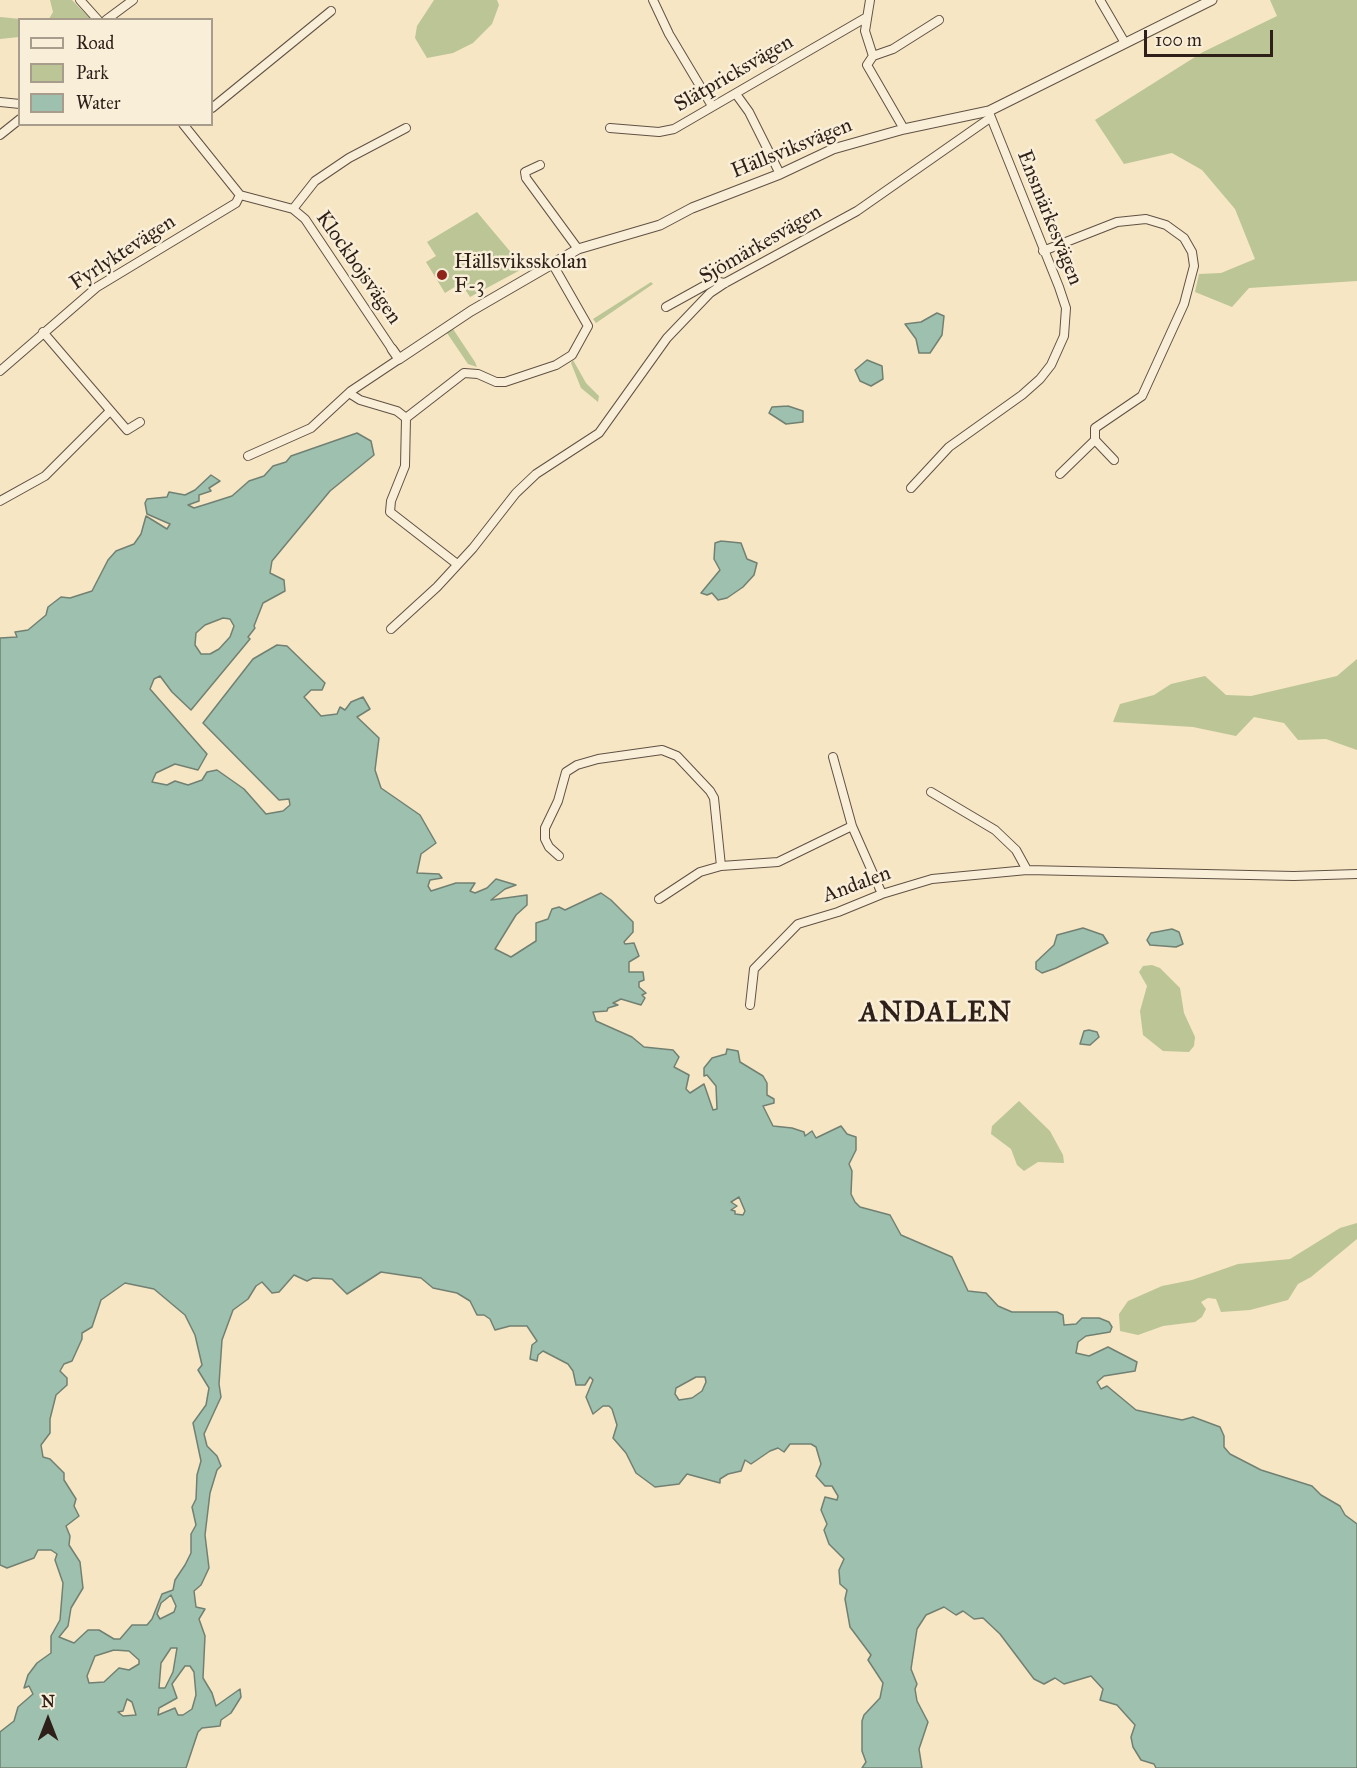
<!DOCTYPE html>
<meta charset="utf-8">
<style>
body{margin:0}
#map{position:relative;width:1357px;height:1768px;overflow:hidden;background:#f6e6c4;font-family:"IM FELL Great Primer",serif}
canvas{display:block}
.legend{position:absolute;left:18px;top:18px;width:195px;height:108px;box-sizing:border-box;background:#f9efd9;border:2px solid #a89c8c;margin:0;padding:8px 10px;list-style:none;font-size:18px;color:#2e1f19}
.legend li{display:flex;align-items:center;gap:12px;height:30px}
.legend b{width:30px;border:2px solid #a89c8c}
.north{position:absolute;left:18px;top:1690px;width:60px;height:60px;-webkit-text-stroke:4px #f9efd9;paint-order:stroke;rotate:0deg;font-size:16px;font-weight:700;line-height:24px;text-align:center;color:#2e1f19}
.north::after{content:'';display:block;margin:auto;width:21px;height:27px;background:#2e1f19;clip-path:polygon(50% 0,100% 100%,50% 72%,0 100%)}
.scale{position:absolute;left:1144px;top:30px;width:129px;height:27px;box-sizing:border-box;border:3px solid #2e1f19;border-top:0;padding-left:8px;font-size:18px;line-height:21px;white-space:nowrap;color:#2e1f19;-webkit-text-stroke:4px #f9efd9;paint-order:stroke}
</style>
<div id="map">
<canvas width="1357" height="1768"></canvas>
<ul class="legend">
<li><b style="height:8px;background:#f9efd9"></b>Road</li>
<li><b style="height:16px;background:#bbc595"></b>Park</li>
<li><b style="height:16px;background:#9ec0ae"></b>Water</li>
</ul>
<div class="north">N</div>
<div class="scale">100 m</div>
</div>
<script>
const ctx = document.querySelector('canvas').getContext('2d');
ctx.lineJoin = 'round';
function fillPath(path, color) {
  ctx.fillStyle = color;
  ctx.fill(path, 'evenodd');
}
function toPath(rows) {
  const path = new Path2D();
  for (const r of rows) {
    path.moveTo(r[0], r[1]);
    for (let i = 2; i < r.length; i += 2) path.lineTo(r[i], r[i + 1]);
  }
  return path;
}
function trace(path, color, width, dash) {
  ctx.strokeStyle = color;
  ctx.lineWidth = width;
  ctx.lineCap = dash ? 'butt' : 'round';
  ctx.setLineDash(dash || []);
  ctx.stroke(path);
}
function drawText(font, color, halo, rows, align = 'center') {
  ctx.font = font + ' "IM FELL Great Primer",serif';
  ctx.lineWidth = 5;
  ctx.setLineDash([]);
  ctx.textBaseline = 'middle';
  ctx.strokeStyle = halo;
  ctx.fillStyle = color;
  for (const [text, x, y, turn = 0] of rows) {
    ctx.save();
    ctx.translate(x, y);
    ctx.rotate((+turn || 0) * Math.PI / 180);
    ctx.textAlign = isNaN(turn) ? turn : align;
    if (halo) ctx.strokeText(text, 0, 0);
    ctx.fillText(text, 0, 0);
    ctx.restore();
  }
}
const green = toPath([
 [50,0,72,0,91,19,49,19,53,12],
 [434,0,497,0,499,5,492,24,473,43,453,53,427,58,415,38,417,26],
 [1270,0,1357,0,1357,281,1249,288,1232,307,1195,292,1199,274,1221,273,1255,259,1235,209,1202,170,1172,153,1124,164,1095,120,1203,52,1277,16],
 [0,17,21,19,19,37,0,39],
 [477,212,524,268,470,297,461,283,445,293,426,262,436,256,427,242],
 [651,282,653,284,596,323,593,319],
 [453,329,475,362,477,367,468,364,447,333],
 [573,360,586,383,599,396,598,402,581,388,571,363],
 [1357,659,1357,750,1326,739,1298,740,1284,723,1254,717,1236,736,1193,727,1113,722,1120,704,1154,695,1171,684,1205,676,1226,695,1251,696,1337,676],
 [1152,965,1160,968,1180,988,1184,1013,1195,1037,1194,1046,1189,1052,1163,1051,1143,1035,1140,1011,1147,986,1139,972,1143,966],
 [1019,1101,1050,1131,1063,1155,1064,1163,1038,1162,1024,1171,1017,1165,1011,1149,991,1134,992,1126],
 [1357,1223,1357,1239,1311,1277,1298,1284,1288,1300,1250,1310,1221,1312,1216,1299,1208,1298,1201,1302,1206,1309,1202,1317,1195,1322,1163,1326,1138,1335,1120,1331,1119,1314,1128,1301,1162,1286,1192,1280,1238,1264,1290,1259,1340,1228]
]);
const water = toPath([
 [937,313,944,316,942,335,930,353,919,353,916,339,905,324,921,322,937,313],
 [867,360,882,366,883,379,871,386,860,381,855,370,867,360],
 [788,406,803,411,803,422,786,424,769,413,772,407,788,406],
 [357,433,371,441,374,455,330,491,272,561,270,573,284,580,285,591,263,603,254,626,255,628,248,637,250,639,191,710,172,692,160,676,154,679,150,689,207,754,198,770,175,764,156,773,152,782,167,785,175,781,188,785,202,780,207,772,217,770,244,789,266,814,283,811,290,805,289,799,279,800,203,723,253,659,277,645,287,646,325,683,322,690,311,690,304,697,321,716,337,714,340,707,345,710,351,702,363,697,370,709,357,717,379,738,375,770,381,788,420,815,436,843,421,854,417,873,439,874,442,878,430,880,428,886,431,891,456,883,475,883,470,891,475,893,487,888,496,879,516,885,505,889,491,900,527,895,527,905,516,915,495,949,511,957,536,941,536,923,548,919,552,909,559,907,565,910,601,893,611,900,633,922,633,932,624,942,625,944,634,943,639,956,629,962,629,972,643,972,644,980,639,982,639,987,646,993,642,995,645,998,641,1005,621,999,613,1003,618,1005,608,1008,607,1011,593,1012,596,1021,632,1037,644,1047,673,1050,679,1057,674,1067,689,1075,686,1089,690,1093,704,1084,713,1110,717,1109,716,1086,707,1075,704,1076,704,1068,712,1058,726,1054,727,1049,738,1051,740,1062,763,1076,767,1083,767,1095,774,1099,774,1103,763,1106,773,1126,792,1128,804,1132,805,1136,812,1131,816,1138,841,1126,847,1134,856,1137,856,1150,849,1164,852,1171,851,1194,855,1202,860,1207,890,1215,901,1235,952,1257,968,1291,986,1293,998,1306,1012,1312,1057,1312,1063,1315,1064,1325,1076,1324,1082,1318,1099,1318,1109,1322,1112,1327,1110,1332,1086,1336,1078,1342,1076,1353,1089,1356,1108,1347,1137,1362,1135,1371,1104,1376,1097,1382,1101,1389,1107,1386,1136,1410,1182,1420,1193,1417,1220,1427,1224,1436,1224,1447,1230,1454,1261,1470,1312,1486,1321,1495,1340,1506,1345,1515,1357,1524,1357,1768,1156,1768,1154,1764,1141,1760,1133,1747,1131,1737,1135,1725,1117,1705,1100,1700,1103,1689,1091,1676,1064,1684,1055,1678,1044,1684,1034,1679,1000,1634,983,1618,974,1619,963,1611,956,1615,944,1607,926,1615,917,1629,911,1669,917,1684,915,1689,917,1701,928,1722,919,1749,922,1768,862,1768,866,1762,862,1751,862,1721,864,1715,880,1698,883,1683,868,1660,871,1655,850,1627,845,1599,847,1590,840,1584,839,1570,844,1559,829,1544,824,1530,827,1524,821,1510,825,1497,837,1500,838,1496,832,1486,825,1486,816,1476,821,1464,816,1447,811,1444,790,1444,784,1452,778,1448,770,1451,751,1464,745,1460,741,1471,728,1474,720,1479,720,1483,687,1474,679,1484,655,1487,636,1473,626,1453,613,1438,617,1425,612,1409,609,1406,603,1406,593,1414,586,1397,593,1380,590,1377,585,1385,576,1385,573,1371,568,1364,543,1351,538,1355,537,1361,530,1359,532,1345,537,1341,527,1326,510,1326,495,1330,490,1319,484,1315,477,1315,470,1301,457,1293,433,1288,421,1278,381,1272,347,1294,332,1279,313,1278,307,1281,294,1275,279,1292,272,1293,262,1282,256,1286,248,1299,233,1310,222,1340,219,1384,221,1397,204,1434,207,1446,217,1456,221,1466,217,1470,210,1493,205,1535,209,1568,201,1585,194,1591,196,1607,205,1609,199,1619,205,1636,203,1678,212,1693,216,1706,240,1689,241,1697,231,1713,221,1720,220,1726,202,1728,198,1732,186,1768,0,1768,0,1732,14,1721,18,1707,33,1694,29,1686,24,1688,28,1675,37,1663,51,1653,51,1636,60,1620,63,1583,55,1560,57,1554,51,1550,38,1550,34,1558,7,1568,0,1565,0,638,17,637,15,632,28,630,46,615,48,607,61,597,70,598,92,591,108,560,116,551,134,544,141,534,146,516,167,529,170,524,147,514,145,503,147,499,167,497,169,492,185,495,195,490,211,475,220,481,209,488,211,491,199,495,199,501,188,505,194,508,207,504,232,496,249,481,264,476,273,466,286,462,291,456,357,433],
 [223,618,230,619,234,626,230,637,219,649,210,654,201,654,195,645,196,633,205,625,223,618],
 [739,1197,745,1211,743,1215,735,1214,735,1211,731,1210,737,1206,731,1202,739,1197],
 [125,1283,154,1289,185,1315,195,1335,202,1365,198,1370,209,1388,206,1405,193,1423,201,1461,197,1475,196,1499,192,1507,196,1525,191,1534,191,1553,185,1565,175,1580,173,1590,162,1594,152,1619,147,1625,132,1625,120,1639,114,1639,99,1630,88,1630,74,1643,59,1637,68,1626,71,1608,83,1588,80,1562,69,1545,70,1536,66,1526,79,1516,74,1506,76,1499,64,1480,64,1473,50,1459,43,1457,41,1445,50,1433,50,1419,56,1395,67,1385,67,1378,60,1371,64,1364,72,1361,82,1339,82,1333,92,1327,101,1300,125,1283],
 [696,1377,705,1377,706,1382,702,1391,692,1398,679,1400,675,1394,676,1388,696,1377],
 [171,1595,176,1606,174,1612,160,1619,157,1614,161,1603,171,1595],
 [171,1648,177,1648,173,1672,165,1688,159,1688,161,1663,171,1648],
 [114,1650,129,1651,139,1660,139,1664,129,1670,119,1668,104,1682,89,1683,87,1676,95,1656,114,1650],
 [185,1666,190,1666,194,1672,196,1695,192,1709,183,1715,178,1715,175,1708,158,1715,159,1708,177,1698,172,1684,185,1666],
 [127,1699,132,1702,136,1715,123,1716,118,1712,123,1711,127,1699],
 [721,541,741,543,747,559,757,563,754,575,743,587,727,598,718,600,712,593,707,595,701,593,720,570,714,559,715,543,721,541],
 [1083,928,1103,935,1108,943,1056,968,1042,973,1036,969,1036,962,1054,945,1057,935,1083,928],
 [1172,929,1179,932,1183,944,1176,947,1150,945,1147,940,1151,933,1172,929],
 [1089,1030,1097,1032,1099,1037,1090,1045,1080,1044,1084,1031,1089,1030]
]);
const minor = toPath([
 [80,0,98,20],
 [653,0,669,34,712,106],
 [870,0,865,31,873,56,867,65,904,129],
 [1100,0,1125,43],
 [106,20,133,0],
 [873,56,893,49,939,20],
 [736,94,749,112,780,174],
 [0,102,20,104],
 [212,108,331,11],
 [183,124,240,195,293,209,305,219,392,349],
 [610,128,659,132,674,129,867,17],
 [0,135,20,119],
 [540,165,525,172,526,178,578,249],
 [293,209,315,181,349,158,406,128],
 [1043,251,1117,222,1146,219,1166,225,1184,238,1192,252,1194,266,1184,304,1142,396,1095,428,1095,440,1060,474],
 [666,307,713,281,725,283],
 [43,332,127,430,140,422],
 [0,371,97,287,236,203,240,195],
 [349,393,360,400,397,411,406,418,405,466,391,501,390,512,457,564],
 [406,418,464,373,478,374,496,382,505,382,556,365,572,355,588,326,552,263],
 [1095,440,1114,460],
 [248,456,311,428,351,391,399,359],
 [911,488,949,447,1022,395,1040,379,1051,365,1064,336,1066,308,1059,287,990,115],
 [0,501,45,476,110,411],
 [391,629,437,587,473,548,516,493,536,474,599,433,667,338,710,293,725,283,857,211,990,118],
 [833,757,852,826],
 [931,792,995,830,1016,850,1027,870],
 [559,856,549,847,545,839,545,828,558,801,566,772,577,765,598,759,662,750,677,756,710,791,714,798,721,866],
 [659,899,700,872,721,866,778,862,852,826,882,894],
 [750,1005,754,969,798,924,838,912,882,894,932,879,1027,870,1294,876,1357,874]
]);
const tertiary = toPath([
 [392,349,399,359,471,311,578,249,660,225,692,208,780,174,833,149,904,129,989,111,1212,0]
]);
const markers = [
 [442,275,6,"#8f2418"]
];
const streetNames = [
 ["Slätpricksvägen",734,74,-30],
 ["Hällsviksvägen",792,149,-22],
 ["Ensmärkesvägen",1049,218,68],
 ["Sjömärkesvägen",761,245,-30],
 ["Fyrlyktevägen",123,253,-33],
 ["Klockbojsvägen",358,268,55],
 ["Andalen",857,885,-20]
];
const poiNames = [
 ["Hällsviksskolan",454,263],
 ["F-3",454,287]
];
const districtNames = [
 ["ANDALEN",936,1014]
];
fillPath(green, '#bbc595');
fillPath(water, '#9ec0ae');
trace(water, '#718072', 1.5);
trace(minor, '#605144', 10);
trace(tertiary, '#605144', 11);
trace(minor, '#f9efd9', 8);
trace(tertiary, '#f9efd9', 9);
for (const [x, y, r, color] of markers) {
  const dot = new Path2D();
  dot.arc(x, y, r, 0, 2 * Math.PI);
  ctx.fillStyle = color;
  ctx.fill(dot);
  trace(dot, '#f9efd9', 2);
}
drawText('21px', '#2e1f19', '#f9efd9', streetNames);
drawText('21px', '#2e1f19', '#f9efd9', poiNames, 'left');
ctx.letterSpacing = '1.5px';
drawText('bold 27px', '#2e1f19', '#f9efd9', districtNames);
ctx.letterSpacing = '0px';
</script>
